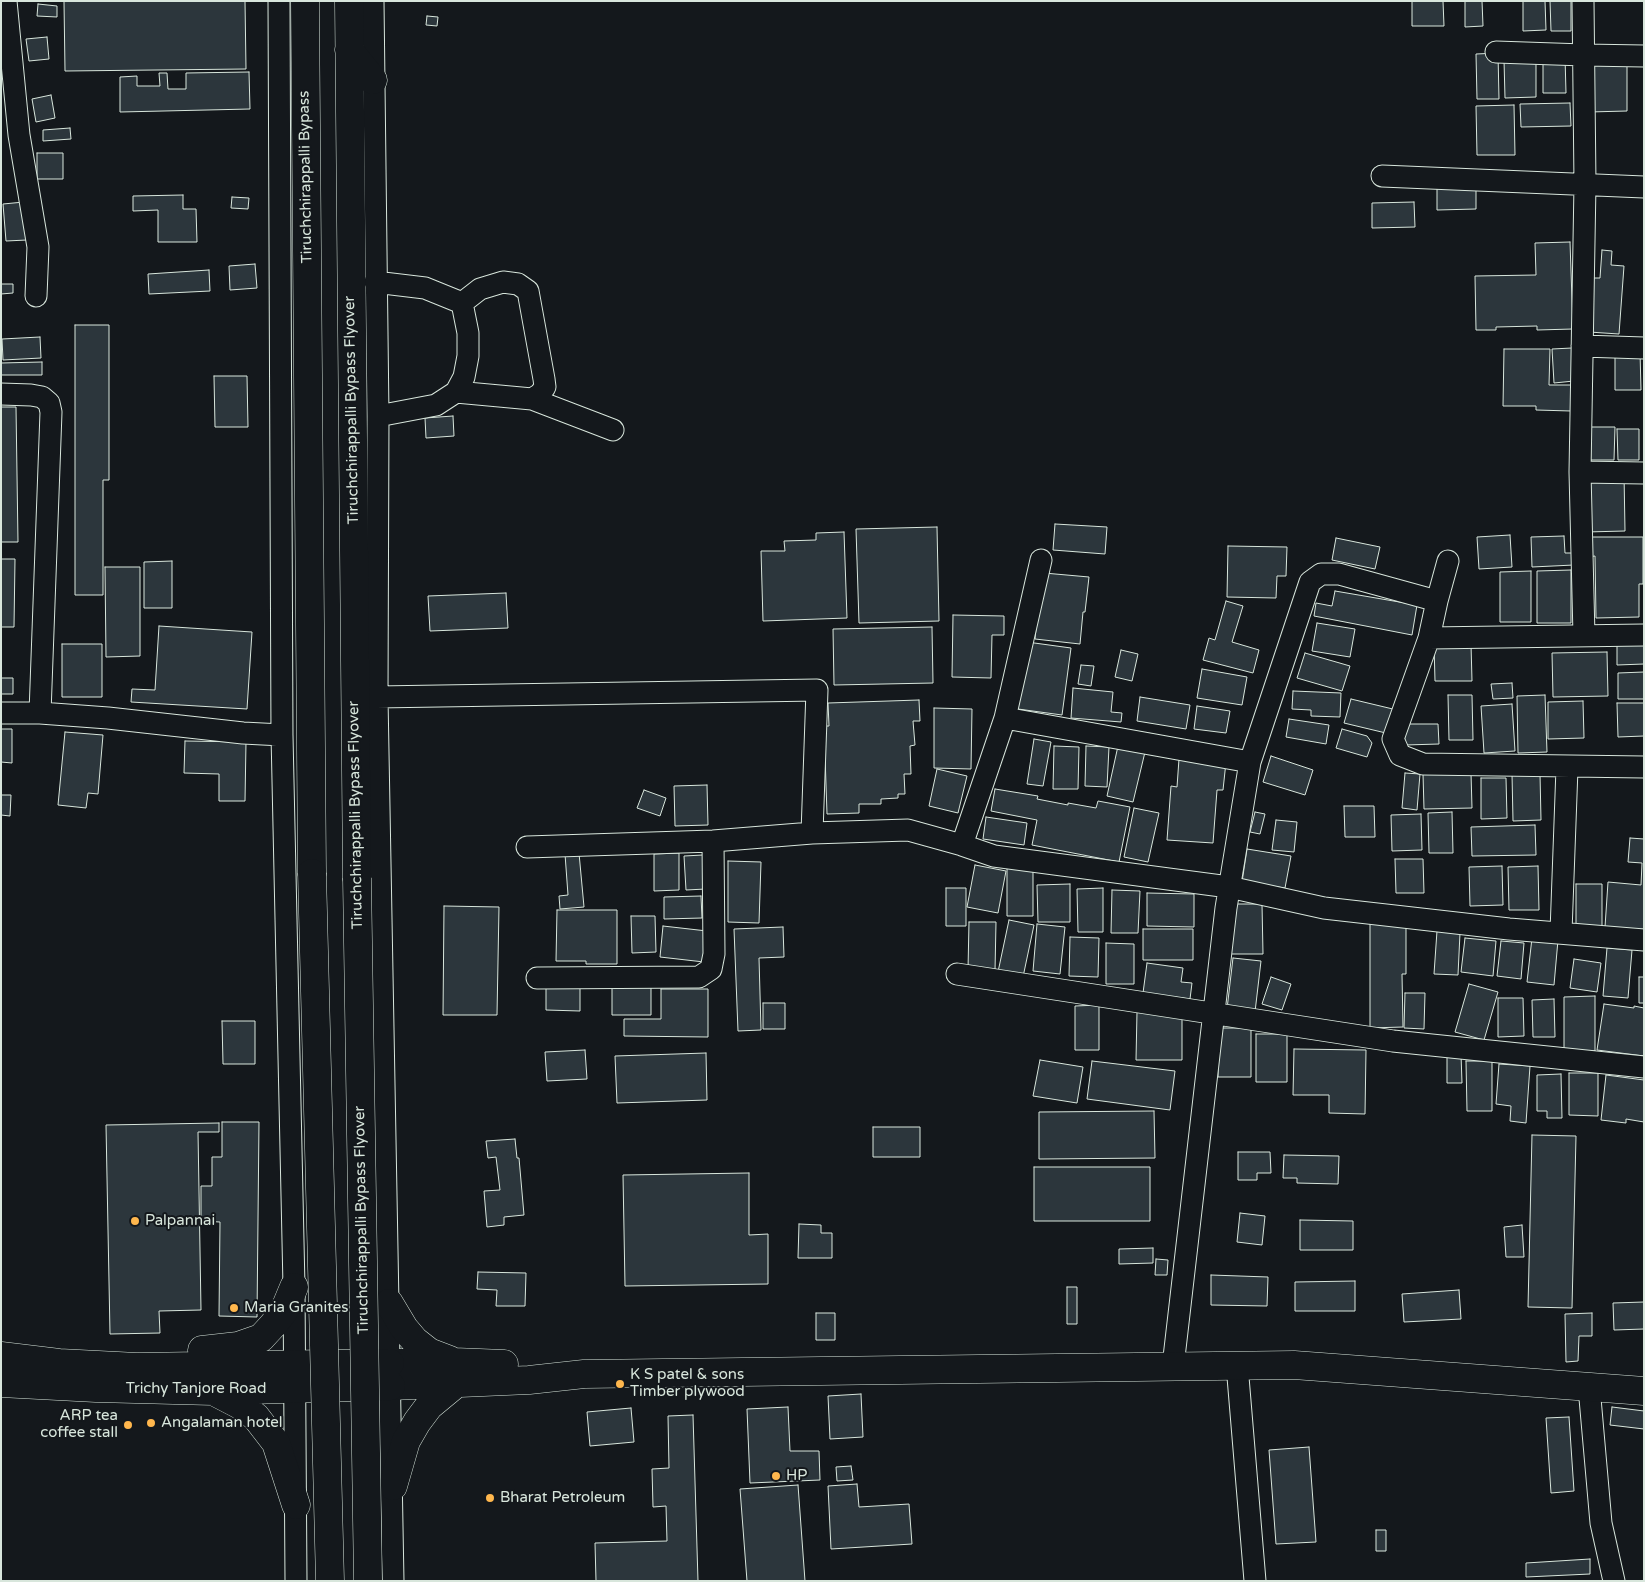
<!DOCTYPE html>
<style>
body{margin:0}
#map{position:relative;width:1645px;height:1582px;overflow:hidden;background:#14181c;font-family:"Varela Round",sans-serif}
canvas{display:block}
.frame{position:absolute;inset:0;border:2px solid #d8e6dc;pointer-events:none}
</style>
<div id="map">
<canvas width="1645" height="1582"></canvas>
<div class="frame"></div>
</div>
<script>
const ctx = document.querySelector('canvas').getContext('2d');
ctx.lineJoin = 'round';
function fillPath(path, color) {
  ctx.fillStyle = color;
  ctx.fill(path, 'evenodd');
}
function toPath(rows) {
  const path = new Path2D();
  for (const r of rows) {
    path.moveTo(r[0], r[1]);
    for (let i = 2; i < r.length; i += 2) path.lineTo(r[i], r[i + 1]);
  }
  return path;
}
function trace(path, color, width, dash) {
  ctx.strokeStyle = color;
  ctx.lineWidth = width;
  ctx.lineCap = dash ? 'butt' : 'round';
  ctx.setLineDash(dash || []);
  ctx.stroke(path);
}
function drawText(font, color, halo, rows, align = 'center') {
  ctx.font = font + ' "Varela Round",sans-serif';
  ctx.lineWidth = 4;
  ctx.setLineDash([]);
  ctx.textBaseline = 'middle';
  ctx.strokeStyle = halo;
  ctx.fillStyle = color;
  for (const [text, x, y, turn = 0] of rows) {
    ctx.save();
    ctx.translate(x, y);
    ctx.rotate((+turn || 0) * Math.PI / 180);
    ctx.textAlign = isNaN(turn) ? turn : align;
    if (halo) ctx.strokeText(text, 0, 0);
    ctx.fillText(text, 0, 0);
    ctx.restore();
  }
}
const building = toPath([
 [64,1,245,1,246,69,65,71,64,1],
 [1412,1,1443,1,1444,26,1412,26,1412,1],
 [1465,1,1482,1,1483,26,1465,27,1465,1],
 [1523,1,1545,1,1546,30,1523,31,1523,1],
 [1550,1,1571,1,1571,31,1551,31,1550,1],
 [38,4,57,6,57,17,37,16,38,4],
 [427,16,438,17,437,26,426,25,427,16],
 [47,37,49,59,29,61,26,39,47,37],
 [1498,53,1499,99,1477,99,1476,54,1498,53],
 [1543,56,1565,56,1566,93,1543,93,1543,56],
 [1504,60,1536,60,1536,97,1505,98,1504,60],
 [1627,60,1627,111,1589,112,1589,61,1627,60],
 [249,72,250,109,120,112,120,77,137,76,137,86,160,86,159,73,167,73,168,89,186,89,186,73,249,72],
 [51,95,55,118,36,122,32,99,51,95],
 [1570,103,1571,126,1521,127,1520,104,1570,103],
 [1514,105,1515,155,1477,155,1476,106,1514,105],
 [70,128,71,139,43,141,43,130,70,128],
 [37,153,63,153,63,179,37,179,37,153],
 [1476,186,1476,209,1437,210,1437,187,1476,186],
 [183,195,183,209,196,209,197,242,158,242,158,210,133,211,133,196,183,195],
 [232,197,249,198,248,209,231,208,232,197],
 [24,202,27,240,6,241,3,204,24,202],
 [1414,202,1415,227,1372,228,1372,203,1414,202],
 [1570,242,1573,329,1537,330,1537,326,1496,327,1496,330,1476,330,1475,276,1536,275,1535,243,1570,242],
 [1602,250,1612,251,1611,265,1624,266,1619,334,1589,332,1593,278,1600,278,1602,250],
 [255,264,257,288,230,290,229,266,255,264],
 [209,270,210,291,149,294,148,274,209,270],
 [1,284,13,284,13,293,1,294,1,284],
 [75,325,109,325,109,480,103,480,103,595,75,595,75,325],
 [40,337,41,358,3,360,2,339,40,337],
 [1572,348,1574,381,1554,383,1552,349,1572,348],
 [1504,349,1550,349,1549,385,1571,385,1571,411,1536,410,1536,406,1503,406,1504,349],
 [1615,352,1640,352,1641,390,1615,390,1615,352],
 [42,362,42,375,1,375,1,363,42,362],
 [214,376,247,376,248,427,215,427,214,376],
 [1,407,16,407,18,542,1,542,1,407],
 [453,416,454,436,426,438,425,418,453,416],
 [1589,427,1615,427,1614,460,1589,460,1589,427],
 [1617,429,1639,429,1639,460,1618,460,1617,429],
 [1624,473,1625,531,1586,532,1586,474,1624,473],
 [1055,524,1107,527,1105,554,1053,550,1055,524],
 [937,527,939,621,859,623,856,529,937,527],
 [844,532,847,618,763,621,761,551,785,551,784,541,816,540,816,533,844,532],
 [1510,535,1512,567,1479,569,1477,537,1510,535],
 [1564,536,1565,553,1573,553,1574,565,1532,567,1531,537,1564,536],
 [1587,537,1643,537,1643,584,1639,584,1639,617,1596,618,1595,556,1588,557,1587,537],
 [1336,538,1380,547,1375,569,1332,560,1336,538],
 [1228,546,1287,547,1286,576,1277,576,1276,598,1227,597,1228,546],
 [1,559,15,559,14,627,1,627,1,559],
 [172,561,172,608,144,608,144,562,172,561],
 [105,567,140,567,140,656,106,657,105,567],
 [1571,570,1571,623,1537,623,1537,571,1571,570],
 [1531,571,1531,622,1500,622,1500,572,1531,571],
 [1044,573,1089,577,1085,612,1083,612,1080,644,1035,639,1038,608,1044,573],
 [1335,591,1417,605,1412,635,1314,616,1316,603,1332,606,1335,591],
 [506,593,508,628,430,631,428,596,506,593],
 [1226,601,1243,606,1232,642,1259,650,1253,673,1203,660,1209,638,1215,640,1226,601],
 [953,615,1004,616,1004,635,992,635,991,678,952,677,953,615],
 [1317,623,1355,629,1350,657,1312,651,1317,623],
 [159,626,252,632,247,709,131,702,132,689,155,690,159,626],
 [932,627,933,683,834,685,833,629,932,627],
 [1644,638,1644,664,1617,665,1617,639,1644,638],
 [1027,642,1071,648,1062,715,1018,709,1027,642],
 [62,644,102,644,102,697,62,697,62,644],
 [1434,644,1471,644,1472,681,1435,681,1434,644],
 [1121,650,1138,654,1132,681,1115,677,1121,650],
 [1607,652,1608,696,1553,697,1552,653,1607,652],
 [1305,653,1350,666,1342,691,1297,678,1305,653],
 [1081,665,1094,666,1091,686,1078,684,1081,665],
 [1202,669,1247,677,1242,705,1197,698,1202,669],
 [1644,672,1644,699,1618,699,1618,673,1644,672],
 [1,678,13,678,13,694,1,694,1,678],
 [1512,683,1513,698,1493,699,1491,684,1512,683],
 [1073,688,1113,692,1111,712,1122,713,1121,722,1071,718,1073,688],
 [1293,691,1341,693,1340,717,1311,716,1311,710,1292,709,1293,691],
 [1448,695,1472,695,1473,740,1449,740,1448,695],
 [1545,695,1547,752,1518,753,1517,696,1545,695],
 [1140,697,1190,705,1186,729,1137,721,1140,697],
 [1351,699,1397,710,1390,734,1344,723,1351,699],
 [919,700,920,721,913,721,915,745,910,746,911,774,904,774,905,794,898,794,898,798,881,799,881,804,859,804,859,813,827,814,824,726,829,726,828,703,919,700],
 [1583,701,1584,738,1548,739,1548,702,1583,701],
 [1617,703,1644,703,1644,736,1618,737,1617,703],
 [1512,704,1515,751,1484,753,1481,706,1512,704],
 [1197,706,1230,711,1226,733,1194,729,1197,706],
 [934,708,972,709,971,769,934,768,934,708],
 [1289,719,1329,725,1326,744,1286,737,1289,719],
 [1404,724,1438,724,1439,744,1405,745,1404,724],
 [1,729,12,729,12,763,1,762,1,729],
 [1342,729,1367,736,1372,743,1367,757,1336,748,1342,729],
 [65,732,103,735,98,794,88,793,86,808,58,805,65,732],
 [1034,739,1051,742,1043,786,1027,784,1034,739],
 [185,741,246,742,245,801,219,801,219,774,184,773,185,741],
 [1054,746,1079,747,1078,789,1053,789,1054,746],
 [1086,746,1109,747,1107,787,1085,786,1086,746],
 [1118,746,1145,752,1133,802,1107,796,1118,746],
 [1271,756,1313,770,1305,795,1263,782,1271,756],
 [1179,759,1226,762,1223,790,1217,790,1213,843,1167,840,1171,786,1177,787,1179,759],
 [937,769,967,776,958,813,929,806,937,769],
 [1405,773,1420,774,1417,810,1402,808,1405,773],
 [1471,773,1472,808,1424,809,1423,774,1471,773],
 [1512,774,1540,774,1541,820,1513,821,1512,774],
 [1481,778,1506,778,1507,818,1481,819,1481,778],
 [707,785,708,825,675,826,674,786,707,785],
 [995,789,1038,796,1037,799,1068,805,1068,803,1096,808,1098,801,1130,807,1119,862,1032,845,1037,820,991,811,995,789],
 [644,790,666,798,660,816,637,808,644,790],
 [1,795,11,795,10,816,1,815,1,795],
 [1344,806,1374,806,1375,837,1345,837,1344,806],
 [1134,808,1159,813,1148,862,1124,857,1134,808],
 [1255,812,1265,814,1260,834,1250,832,1255,812],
 [1452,812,1453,853,1429,853,1428,813,1452,812],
 [1421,814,1422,850,1392,851,1391,815,1421,814],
 [986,817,1027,823,1024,845,983,839,986,817],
 [1276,820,1297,822,1294,852,1272,850,1276,820],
 [1535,825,1536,855,1472,856,1471,827,1535,825],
 [1630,838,1644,839,1644,931,1605,927,1608,882,1641,885,1642,863,1628,862,1630,838],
 [1247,849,1291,856,1285,888,1242,882,1247,849],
 [579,853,584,907,560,909,559,896,568,895,565,854,579,853],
 [679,853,679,890,654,891,654,854,679,853],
 [703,855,706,889,686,890,684,856,703,855],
 [1395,859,1423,859,1424,893,1396,893,1395,859],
 [728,861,761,862,759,923,728,922,728,861],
 [975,865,1006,871,998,913,967,907,975,865],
 [1007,866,1033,867,1033,916,1007,916,1007,866],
 [1502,866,1503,905,1470,906,1469,867,1502,866],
 [1538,866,1539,910,1509,910,1508,867,1538,866],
 [1070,884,1070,922,1038,922,1037,885,1070,884],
 [1576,884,1602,884,1602,926,1576,926,1576,884],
 [946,888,966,888,966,926,946,926,946,888],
 [1103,888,1103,932,1078,932,1077,889,1103,888],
 [1112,890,1140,891,1138,933,1111,933,1112,890],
 [1147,893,1194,894,1194,927,1147,926,1147,893],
 [701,896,702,918,664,919,664,897,701,896],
 [1228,904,1262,904,1263,954,1228,954,1228,904],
 [444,906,499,907,497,1015,443,1015,444,906],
 [557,910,617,910,617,964,586,964,586,961,556,961,557,910],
 [631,916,655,916,656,952,632,953,631,916],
 [1009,920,1034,925,1023,977,998,972,1009,920],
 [969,922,996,922,995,971,968,970,969,922],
 [1370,922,1406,922,1406,974,1402,974,1403,1027,1370,1028,1370,922],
 [1037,924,1065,927,1060,974,1033,971,1037,924],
 [663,926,707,931,704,962,660,957,663,926],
 [783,927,784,957,759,958,761,1030,738,1031,734,929,783,927],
 [1143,929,1193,929,1193,960,1143,960,1143,929],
 [1437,931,1460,933,1458,975,1434,974,1437,931],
 [1070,937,1099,938,1098,977,1069,976,1070,937],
 [1465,938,1496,941,1493,976,1461,972,1465,938],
 [1532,938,1558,940,1554,985,1527,982,1532,938],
 [1501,941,1524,943,1521,979,1497,976,1501,941],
 [1106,943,1134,944,1134,984,1106,984,1106,943],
 [1607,948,1632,950,1628,998,1603,996,1607,948],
 [1233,958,1261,961,1255,1012,1227,1009,1233,958],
 [1574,959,1601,963,1597,992,1570,988,1574,959],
 [1147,963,1183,968,1181,982,1192,983,1190,999,1143,993,1147,963],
 [1271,977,1291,984,1282,1010,1262,1004,1271,977],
 [1639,977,1644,977,1644,1003,1639,1003,1639,977],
 [1469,984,1498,992,1484,1040,1455,1032,1469,984],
 [546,985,580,986,580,1011,546,1010,546,985],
 [612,987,651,987,651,1015,612,1015,612,987],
 [661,989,708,989,708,1037,624,1036,624,1019,661,1019,661,989],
 [1405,993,1425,993,1424,1029,1404,1028,1405,993],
 [1595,996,1595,1051,1564,1051,1564,997,1595,996],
 [1498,998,1523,998,1524,1036,1498,1037,1498,998],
 [1554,999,1555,1037,1533,1037,1532,1000,1554,999],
 [763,1003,785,1003,785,1029,763,1029,763,1003],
 [1604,1004,1634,1008,1634,1006,1644,1008,1644,1056,1597,1050,1604,1004],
 [1099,1005,1099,1050,1075,1050,1075,1006,1099,1005],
 [1137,1012,1182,1012,1182,1060,1136,1060,1137,1012],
 [222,1021,255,1021,255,1064,223,1064,222,1021],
 [1218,1028,1251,1028,1251,1077,1218,1077,1218,1028],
 [1256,1034,1287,1034,1287,1082,1256,1082,1256,1034],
 [1294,1049,1366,1050,1365,1114,1329,1113,1329,1095,1293,1095,1294,1049],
 [585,1050,587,1079,547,1081,545,1052,585,1050],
 [706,1053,707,1100,617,1103,615,1056,706,1053],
 [1447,1054,1461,1054,1462,1083,1447,1083,1447,1054],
 [1040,1060,1083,1067,1077,1103,1033,1096,1040,1060],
 [1092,1061,1175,1071,1170,1110,1087,1099,1092,1061],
 [1466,1061,1492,1061,1492,1111,1467,1111,1466,1061],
 [1499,1064,1530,1066,1526,1123,1510,1121,1511,1106,1496,1104,1499,1064],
 [1569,1073,1598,1073,1598,1116,1569,1115,1569,1073],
 [1561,1074,1562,1118,1547,1118,1547,1111,1537,1111,1537,1075,1561,1074],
 [1606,1075,1644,1080,1644,1122,1626,1119,1626,1123,1601,1120,1606,1075],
 [1154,1111,1155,1158,1039,1159,1039,1112,1154,1111],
 [222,1122,259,1122,257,1317,219,1316,220,1222,201,1221,201,1186,212,1186,212,1157,222,1157,222,1122],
 [219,1123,219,1132,198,1132,201,1310,159,1311,160,1333,110,1334,106,1125,219,1123],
 [873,1127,920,1127,920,1157,873,1157,873,1127],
 [1532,1135,1576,1136,1572,1308,1528,1307,1532,1135],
 [515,1139,517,1158,519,1158,524,1215,504,1217,504,1225,487,1227,484,1191,500,1190,496,1157,488,1158,486,1141,515,1139],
 [1238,1152,1270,1152,1271,1173,1257,1173,1257,1180,1238,1180,1238,1152],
 [1284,1155,1339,1156,1338,1184,1297,1183,1297,1178,1283,1178,1284,1155],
 [1034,1167,1150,1167,1150,1221,1034,1221,1034,1167],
 [749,1173,749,1235,768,1234,768,1284,625,1286,623,1175,749,1173],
 [1240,1213,1265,1216,1262,1245,1237,1242,1240,1213],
 [1300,1220,1353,1221,1353,1250,1300,1250,1300,1220],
 [799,1224,821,1225,821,1233,832,1233,832,1258,798,1258,799,1224],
 [1522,1225,1524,1257,1506,1257,1504,1227,1522,1225],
 [1153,1248,1153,1263,1119,1264,1119,1249,1153,1248],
 [1156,1259,1168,1260,1167,1275,1155,1275,1156,1259],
 [478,1272,526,1273,525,1306,496,1306,497,1290,477,1289,478,1272],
 [1211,1275,1268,1277,1267,1306,1211,1305,1211,1275],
 [1355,1281,1355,1311,1295,1311,1295,1282,1355,1281],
 [1067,1287,1077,1287,1077,1324,1067,1324,1067,1287],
 [1459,1290,1461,1319,1404,1322,1402,1294,1459,1290],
 [1644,1302,1644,1329,1614,1330,1613,1303,1644,1302],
 [816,1313,835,1313,835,1340,816,1340,816,1313],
 [1592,1313,1592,1336,1579,1336,1578,1361,1566,1362,1565,1314,1592,1313],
 [861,1394,863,1437,830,1439,828,1396,861,1394],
 [788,1407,790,1451,819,1451,820,1480,750,1483,747,1409,788,1407],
 [1612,1407,1644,1411,1644,1429,1610,1425,1612,1407],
 [631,1408,634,1442,590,1446,587,1412,631,1408],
 [693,1415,698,1581,596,1581,595,1543,667,1541,666,1506,653,1507,652,1469,669,1468,668,1416,693,1415],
 [1569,1417,1574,1491,1551,1493,1546,1418,1569,1417],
 [1309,1447,1316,1542,1276,1544,1269,1450,1309,1447],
 [851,1466,853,1480,837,1481,836,1467,851,1466],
 [857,1484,859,1507,909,1504,912,1544,831,1549,828,1486,857,1484],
 [798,1485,805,1581,747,1581,740,1489,798,1485],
 [1376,1530,1386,1530,1386,1551,1376,1551,1376,1530],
 [1590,1559,1590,1574,1526,1577,1526,1563,1590,1559]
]);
const minor = toPath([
 [6,1,19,135,38,247,36,296],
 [279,1,282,735,294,1287,296,1581],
 [373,1,378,416,377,697,393,1581],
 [1583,1,1585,184,1580,472,1584,636],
 [1496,52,1584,55,1644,56],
 [1382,176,1644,187],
 [375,282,425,288,462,303,468,333,468,356,464,377,456,392,436,405,378,416],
 [462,303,480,289,503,282,518,284,528,291,544,379,545,387,540,394,532,399,613,430],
 [1582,346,1644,348],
 [456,392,532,399],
 [1,394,31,395,42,397,49,403,51,412,40,713],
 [1580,472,1644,473],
 [1437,601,1429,638,1644,635],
 [1429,638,1393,739,1400,755,1423,764,1644,767],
 [377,697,817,690,812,833],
 [1,713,40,713,108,718,243,733,282,735],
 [1005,718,1250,762],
 [962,845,1005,718,1041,560],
 [527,847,713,841,812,833,908,830,962,845,994,856,1229,887,1324,908,1509,929,1644,940],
 [1561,932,1567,768],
 [957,974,1393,1041,1644,1067],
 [537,978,699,977,711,969,714,954,713,841],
 [1237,1365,1255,1581],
 [1173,1366,1226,908,1250,762,1310,582,1321,574,1339,574,1437,601,1448,561],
 [1589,1387,1601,1523,1614,1581]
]);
const major = toPath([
 [389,1303,404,1328,415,1341,429,1352,450,1360],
 [390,1363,454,1362,504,1364],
 [391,1386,529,1380,584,1374,1294,1365,1644,1391],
 [393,1486,406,1441,417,1422,429,1406,458,1382]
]);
const highway = toPath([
 [305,1,312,873],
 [349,1,357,878],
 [349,50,373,80],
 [202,1350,238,1346,261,1338,273,1325,284,1311,294,1287],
 [1,1356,59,1363,137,1367,390,1363],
 [1,1383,96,1388,213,1391,391,1386],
 [213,1391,240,1405,256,1417,276,1443,296,1505]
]);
const highwayBridge = toPath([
 [312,873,330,1581],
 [357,878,368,1581]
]);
const markers = [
 [135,1221,5,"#ffb74d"],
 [234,1308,5,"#ffb74d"],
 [620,1384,5,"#ffb74d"],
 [151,1423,5,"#ffb74d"],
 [128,1425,5,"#ffb74d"],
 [776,1476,5,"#ffb74d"],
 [490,1498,5,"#ffb74d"]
];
const streetNames = [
 ["Tiruchchirappalli Bypass",306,177,-91],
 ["Tiruchchirappalli Bypass Flyover",352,410,-91],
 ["Tiruchchirappalli Bypass Flyover",356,815,-91],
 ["Tiruchchirappalli Bypass Flyover",362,1220,-91],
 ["Trichy Tanjore Road",196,1389]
];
const poiNames = [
 ["Palpannai",145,1221],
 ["Maria Granites",244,1308],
 ["K S patel & sons",630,1375],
 ["Timber plywood",630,1392],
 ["ARP tea",118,1416,"right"],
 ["coffee stall",118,1433,"right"],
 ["Angalaman hotel",161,1423],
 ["HP",786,1476],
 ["Bharat Petroleum",500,1498]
];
fillPath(building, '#2c363c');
trace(building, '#d8e6dc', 1);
trace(minor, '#d8e6dc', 23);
trace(major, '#d8e6dc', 29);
trace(highway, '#d8e6dc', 29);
trace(minor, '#14181c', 21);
trace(major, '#14181c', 28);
trace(highway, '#14181c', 28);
trace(highwayBridge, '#d8e6dc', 29, []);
trace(highwayBridge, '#14181c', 28);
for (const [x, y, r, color] of markers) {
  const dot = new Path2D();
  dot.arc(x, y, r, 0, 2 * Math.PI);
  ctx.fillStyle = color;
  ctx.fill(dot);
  trace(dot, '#14181c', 2);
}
drawText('15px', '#d8e6dc', '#14181c', streetNames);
drawText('15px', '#d8e6dc', '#14181c', poiNames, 'left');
</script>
